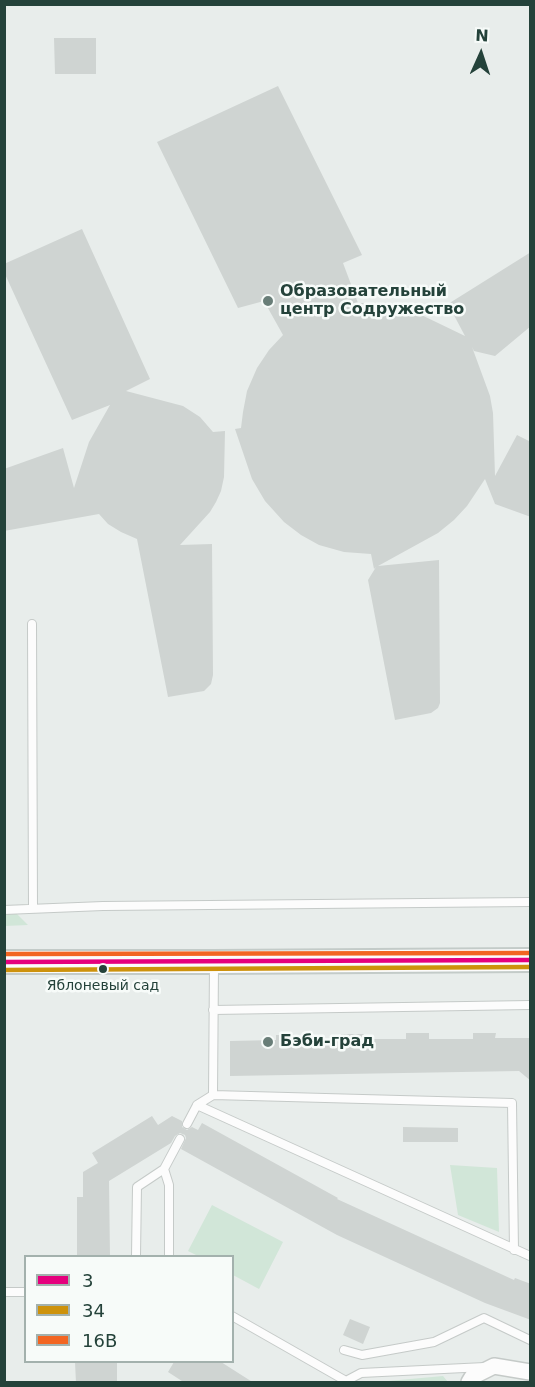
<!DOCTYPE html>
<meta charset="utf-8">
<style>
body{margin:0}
#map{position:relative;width:535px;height:1387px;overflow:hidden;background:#e8edeb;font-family:"DejaVu Sans",sans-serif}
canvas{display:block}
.frame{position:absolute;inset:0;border:6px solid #24423a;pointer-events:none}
.legend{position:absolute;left:24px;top:1255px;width:210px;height:108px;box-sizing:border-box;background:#f7fbf9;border:2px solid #a3b1ad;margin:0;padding:8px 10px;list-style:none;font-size:18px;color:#24423a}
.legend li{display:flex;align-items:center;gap:12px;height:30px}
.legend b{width:30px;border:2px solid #a3b1ad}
.north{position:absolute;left:451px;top:24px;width:60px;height:60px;-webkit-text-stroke:4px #f7fbf9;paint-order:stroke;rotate:3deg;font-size:16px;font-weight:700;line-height:24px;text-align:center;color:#24423a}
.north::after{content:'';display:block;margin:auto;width:21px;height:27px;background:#24423a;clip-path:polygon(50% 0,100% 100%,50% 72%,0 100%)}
</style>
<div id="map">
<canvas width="535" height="1387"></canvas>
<div class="frame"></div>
<ul class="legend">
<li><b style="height:8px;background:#e5007d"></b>3</li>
<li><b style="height:8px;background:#cd920c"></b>34</li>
<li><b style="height:8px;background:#f26522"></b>16В</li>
</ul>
<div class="north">N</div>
</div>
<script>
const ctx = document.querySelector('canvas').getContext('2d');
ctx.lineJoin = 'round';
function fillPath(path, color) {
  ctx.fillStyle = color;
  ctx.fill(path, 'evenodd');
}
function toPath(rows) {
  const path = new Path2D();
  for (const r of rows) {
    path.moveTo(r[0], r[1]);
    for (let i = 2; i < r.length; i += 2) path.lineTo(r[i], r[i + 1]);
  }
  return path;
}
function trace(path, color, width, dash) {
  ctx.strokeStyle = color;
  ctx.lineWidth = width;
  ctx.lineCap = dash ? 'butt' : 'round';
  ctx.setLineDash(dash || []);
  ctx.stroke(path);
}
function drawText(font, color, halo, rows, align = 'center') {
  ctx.font = font + ' "DejaVu Sans",sans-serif';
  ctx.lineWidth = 5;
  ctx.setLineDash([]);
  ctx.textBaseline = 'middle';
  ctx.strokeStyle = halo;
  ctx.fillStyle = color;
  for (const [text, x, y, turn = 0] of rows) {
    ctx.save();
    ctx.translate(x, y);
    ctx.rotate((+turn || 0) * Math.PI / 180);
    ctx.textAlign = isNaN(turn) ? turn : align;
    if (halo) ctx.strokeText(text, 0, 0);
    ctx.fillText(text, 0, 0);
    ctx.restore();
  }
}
const green = toPath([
 [4,912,15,912,28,925,5,926],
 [450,1165,497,1168,499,1232,458,1215],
 [212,1205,283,1242,259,1289,233,1275,232,1256,198,1256,188,1251],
 [443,1376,448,1382,377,1382]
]);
const building = toPath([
 [54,38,96,38,96,74,55,74],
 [278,86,362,255,343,263,358,303,379,303,409,309,465,336,448,304,531,252,531,326,495,356,474,351,472,347,490,396,493,413,495,476,517,435,531,442,531,517,495,504,485,479,467,506,454,520,438,533,378,566,439,560,440,703,438,708,431,713,395,720,368,580,376,567,374,569,371,554,344,552,319,545,301,535,284,522,265,501,252,479,235,429,241,428,243,412,247,391,257,368,269,350,283,335,264,301,238,308,157,142],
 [82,229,150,379,126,391,183,406,200,417,213,432,225,431,224,477,221,491,216,502,210,512,180,545,212,544,213,675,211,684,204,691,168,697,137,539,121,532,108,524,99,514,4,531,4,469,63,448,74,488,89,442,110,405,72,420,4,272,4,264],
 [406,1033,429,1033,429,1039,473,1039,473,1033,496,1033,495,1038,531,1038,531,1081,519,1071,230,1076,230,1041,276,1040,276,1035,299,1035,299,1040,341,1039,341,1034,364,1034,364,1039,406,1039],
 [152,1116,158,1125,172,1116,182,1121,182,1127,187,1130,192,1127,198,1130,202,1123,338,1198,337,1199,514,1280,515,1278,531,1284,531,1320,485,1303,337,1235,181,1149,186,1138,185,1135,180,1133,175,1136,171,1143,109,1181,110,1257,77,1257,77,1197,83,1197,83,1172,98,1163,92,1153],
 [403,1127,458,1128,458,1142,403,1142],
 [350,1319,370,1327,363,1344,343,1335],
 [75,1362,117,1362,117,1383,76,1383],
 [174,1362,221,1362,254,1383,185,1383,168,1372]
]);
const lane = toPath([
 [32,624,33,909],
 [4,910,103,906,530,902],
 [214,965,213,1095,197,1105,530,1256],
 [213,1010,530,1005],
 [213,1095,512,1103,514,1250],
 [187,1124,197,1105],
 [136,1256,137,1187,164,1169],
 [169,1256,169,1185,164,1169,180,1139],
 [4,1292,26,1292],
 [232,1316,346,1381,361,1373,485,1367],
 [344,1350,362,1355,434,1342,484,1318,530,1340]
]);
const street = toPath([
 [469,1382,472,1377,494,1366,530,1372]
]);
const secondary = toPath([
 [4,962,214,962,530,960]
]);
const bus1 = toPath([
 [4,962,530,960]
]);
const bus2 = toPath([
 [4,970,530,967]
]);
const bus3 = toPath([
 [4,954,530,953]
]);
const markers = [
 [268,301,6,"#697e78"],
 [103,969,5,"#24423a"],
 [268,1042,6,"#697e78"]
];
const busNames = [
 ["Яблоневый сад",103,986]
];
const poiNames = [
 ["Образовательный",280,292],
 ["центр Содружество",280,310],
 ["Бэби-град",280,1042]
];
fillPath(green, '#d1e6d8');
fillPath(building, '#cfd4d2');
trace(lane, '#c5cac8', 10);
trace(street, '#c5cac8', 18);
trace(secondary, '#c3cbc8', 26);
trace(lane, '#fcfcfc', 8);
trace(street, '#fcfcfc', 15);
trace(secondary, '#fcfcfc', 22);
trace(bus1, '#e5007d', 4.5);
trace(bus2, '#cd920c', 4.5);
trace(bus3, '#f26522', 4.5);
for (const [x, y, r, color] of markers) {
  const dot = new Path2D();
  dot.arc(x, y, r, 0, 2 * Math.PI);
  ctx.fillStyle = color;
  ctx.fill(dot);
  trace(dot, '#f7fbf9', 2);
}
drawText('14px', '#24423a', '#f7fbf9', busNames);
drawText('bold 16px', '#24423a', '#f7fbf9', poiNames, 'left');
</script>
